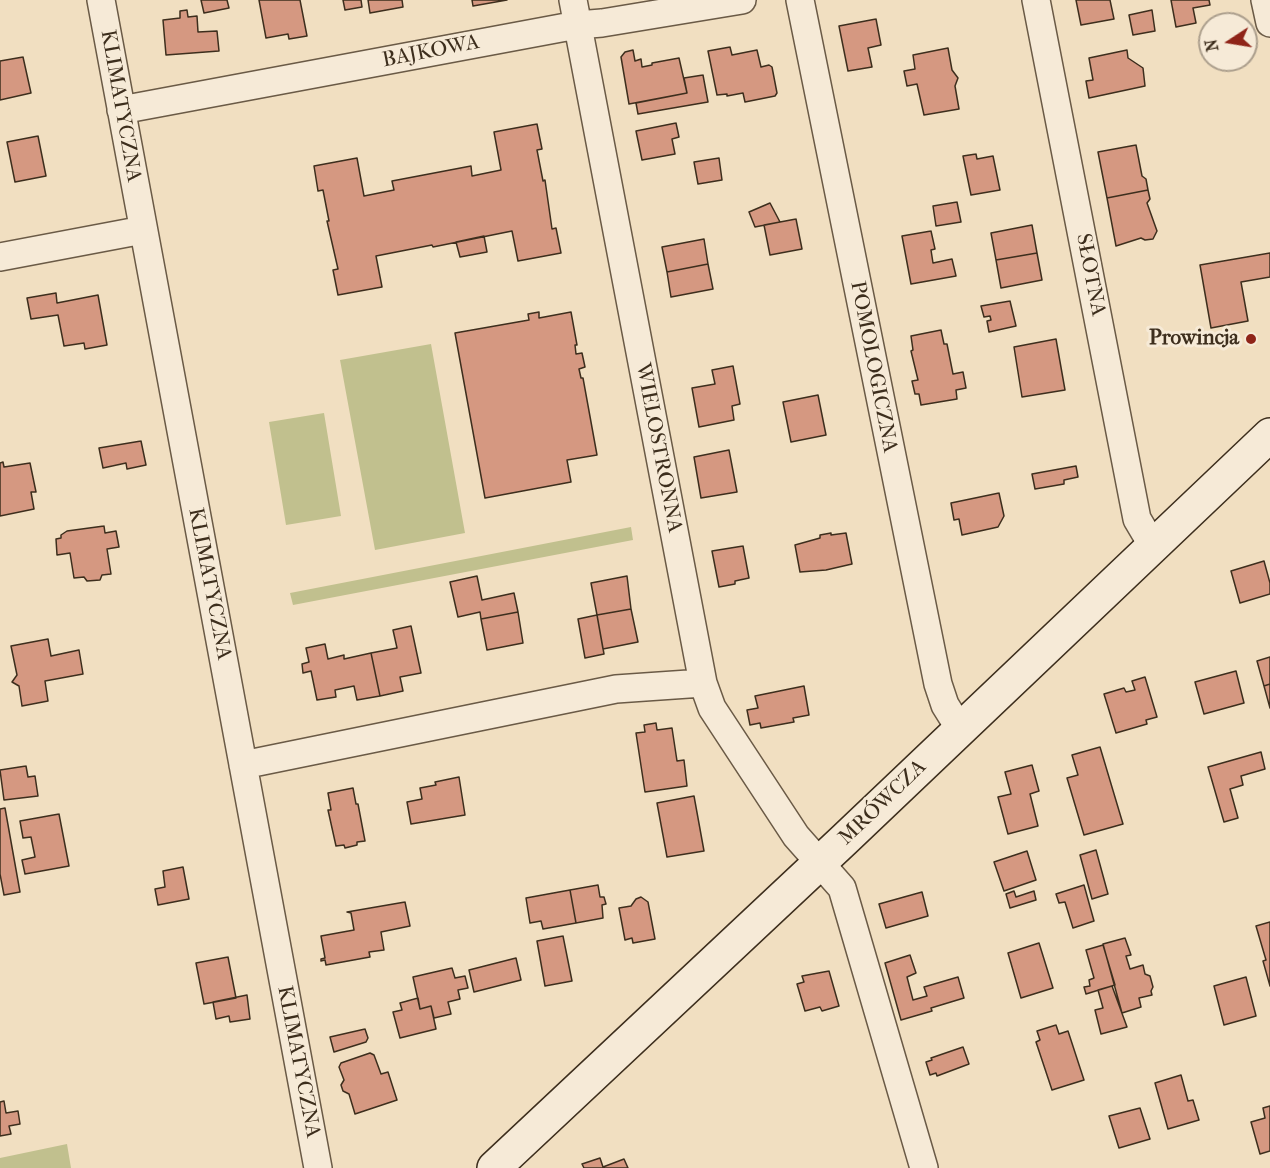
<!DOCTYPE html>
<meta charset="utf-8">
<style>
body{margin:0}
#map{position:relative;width:1270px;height:1168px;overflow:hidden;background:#f1dfc1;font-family:"IM FELL French Canon",serif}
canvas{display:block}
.north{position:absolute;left:1198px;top:12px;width:60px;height:60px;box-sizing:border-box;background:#f6ead7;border:2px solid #ac9f8d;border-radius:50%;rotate:258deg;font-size:16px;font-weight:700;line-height:24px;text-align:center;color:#3d2e1d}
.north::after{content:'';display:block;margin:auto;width:21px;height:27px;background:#8f2418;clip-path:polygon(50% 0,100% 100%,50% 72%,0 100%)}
</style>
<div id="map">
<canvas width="1270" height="1168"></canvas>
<div class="north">N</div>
</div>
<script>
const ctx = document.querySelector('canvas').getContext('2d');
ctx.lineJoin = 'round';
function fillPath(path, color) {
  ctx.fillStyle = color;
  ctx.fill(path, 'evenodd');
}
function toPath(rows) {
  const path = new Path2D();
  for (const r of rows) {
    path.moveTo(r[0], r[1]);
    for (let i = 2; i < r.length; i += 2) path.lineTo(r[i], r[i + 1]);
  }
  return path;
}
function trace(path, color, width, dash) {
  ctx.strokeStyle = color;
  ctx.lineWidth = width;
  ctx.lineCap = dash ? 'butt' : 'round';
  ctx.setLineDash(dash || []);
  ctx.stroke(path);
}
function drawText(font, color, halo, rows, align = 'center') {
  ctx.font = font + ' "IM FELL French Canon",serif';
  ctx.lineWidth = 6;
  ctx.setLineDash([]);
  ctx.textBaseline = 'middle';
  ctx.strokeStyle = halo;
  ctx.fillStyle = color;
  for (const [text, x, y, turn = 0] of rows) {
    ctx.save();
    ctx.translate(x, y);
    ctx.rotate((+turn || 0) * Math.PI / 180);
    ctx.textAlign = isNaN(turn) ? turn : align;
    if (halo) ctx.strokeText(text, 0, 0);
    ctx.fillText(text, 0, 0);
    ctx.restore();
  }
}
const green = toPath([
 [431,344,465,533,375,550,340,360],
 [324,413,341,516,286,525,269,422],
 [631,527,633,540,293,605,290,593],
 [67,1144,71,1168,0,1168,0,1158]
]);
const building = toPath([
 [201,0,227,0,229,8,204,13,201,0],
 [259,0,300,0,307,36,289,39,288,34,266,38,259,0],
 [343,0,361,0,362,7,345,10,343,0],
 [368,0,402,0,403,7,370,13,368,0],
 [472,0,507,0,473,6,472,0],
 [1076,0,1110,0,1114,19,1081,25,1076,0],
 [1171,0,1209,0,1210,5,1193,8,1196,23,1176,27,1171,0],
 [187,10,188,17,197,16,198,32,217,31,219,51,166,55,163,20,180,18,180,11,187,10],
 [1152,10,1155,31,1133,35,1129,15,1152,10],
 [876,19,881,45,868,48,872,67,848,71,839,26,876,19],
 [730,47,732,55,757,50,761,67,769,65,772,67,777,93,775,96,745,102,743,93,727,96,727,94,717,95,708,51,730,47],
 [948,48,952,70,958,78,955,86,959,109,924,115,917,84,907,86,904,71,915,69,913,55,948,48],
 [633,50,635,61,641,59,642,67,652,65,652,63,679,58,687,93,629,104,621,57,625,52,633,50],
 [1127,50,1128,58,1143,68,1145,86,1089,98,1086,81,1093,80,1089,58,1127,50],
 [23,57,31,93,0,100,0,61,23,57],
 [703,75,708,102,638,114,636,103,687,93,684,78,703,75],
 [676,123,679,137,672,139,675,154,642,160,636,131,676,123],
 [537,124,542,149,537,150,543,181,545,180,552,229,556,228,561,253,518,261,512,231,433,247,432,245,376,256,382,287,338,295,333,270,338,269,327,221,329,221,323,190,318,191,314,166,357,158,364,196,394,190,392,181,471,166,472,176,501,170,494,132,537,124],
 [38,136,46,176,15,182,7,142,38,136],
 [1136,145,1142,176,1146,179,1148,190,1107,198,1098,152,1136,145],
 [976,154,977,159,993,156,1000,190,971,195,963,156,976,154],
 [719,158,722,180,698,184,694,162,719,158],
 [1148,190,1150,199,1147,203,1157,231,1153,239,1145,240,1141,238,1116,246,1107,198,1148,190],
 [957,202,961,222,936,226,933,206,957,202],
 [770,203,780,222,755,227,749,212,770,203],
 [796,219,802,249,770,255,764,225,796,219],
 [1032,225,1037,253,996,260,991,233,1032,225],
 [931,231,935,249,931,250,933,263,952,259,956,276,911,284,902,236,931,231],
 [484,236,487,252,460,257,456,242,484,236],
 [704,239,708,264,667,272,662,247,704,239],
 [1037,253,1042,280,1001,288,996,260,1037,253],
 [1270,253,1270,277,1241,282,1248,321,1211,328,1200,265,1270,253],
 [708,264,713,289,671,297,667,272,708,264],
 [56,293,57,303,98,295,107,345,85,349,84,343,64,346,58,315,31,319,27,298,56,293],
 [1010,301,1016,326,989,332,987,321,991,320,990,316,984,317,981,306,1010,301],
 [539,312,539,318,571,312,577,345,575,345,576,354,582,353,585,367,579,369,581,378,583,378,597,455,567,460,571,482,485,498,455,333,529,320,528,314,539,312],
 [941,330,944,344,947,344,953,374,963,372,966,388,956,390,957,399,921,405,919,394,915,394,912,381,918,380,911,351,913,350,911,336,941,330],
 [1056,339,1065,390,1022,397,1014,347,1056,339],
 [733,366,740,404,732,406,734,420,699,427,692,388,715,384,712,370,733,366],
 [818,395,826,435,791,442,783,402,818,395],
 [141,441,146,465,127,469,126,463,103,468,99,448,141,441],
 [729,450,737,492,701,498,694,457,729,450],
 [3,462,4,467,30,463,36,492,31,492,34,509,0,516,0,463,3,462],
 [1076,466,1078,477,1064,480,1064,484,1035,489,1032,474,1076,466],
 [999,493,1004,516,998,527,962,535,959,519,954,520,951,503,999,493],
 [104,526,105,533,116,531,119,547,107,549,111,574,102,575,100,580,87,581,84,577,74,578,70,553,57,555,56,539,61,538,61,535,67,531,104,526],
 [831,533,831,535,846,533,852,564,826,570,800,572,795,545,820,538,820,535,831,533],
 [743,546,749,578,735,581,735,584,719,587,712,551,743,546],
 [1264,561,1270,583,1270,594,1240,603,1231,571,1264,561],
 [477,576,482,600,514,593,518,612,481,619,480,612,458,617,450,582,477,576],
 [627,576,631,609,597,615,591,583,627,576],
 [631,609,638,642,603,649,597,615,631,609],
 [518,612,523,643,487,650,481,619,518,612],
 [597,615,604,654,585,658,578,619,597,615],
 [411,626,421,673,400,677,403,691,380,696,371,653,397,648,393,630,411,626],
 [48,639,51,656,79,650,83,674,45,681,48,701,22,706,19,686,12,682,17,675,11,646,48,639],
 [325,644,328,659,344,655,344,659,371,653,380,696,357,700,354,686,335,690,336,697,317,700,311,671,303,673,302,664,309,662,306,648,325,644],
 [1270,657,1270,684,1264,686,1257,661,1270,657],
 [1236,671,1244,703,1204,714,1195,682,1236,671],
 [1145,677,1157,717,1146,720,1147,724,1116,733,1104,694,1124,688,1126,692,1135,690,1132,681,1145,677],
 [1270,684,1270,708,1264,686,1270,684],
 [804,686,809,715,793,718,794,722,761,728,760,723,750,725,747,710,758,708,755,696,804,686],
 [656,723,657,730,672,728,677,761,684,760,687,786,645,792,636,733,645,732,644,725,656,723],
 [1100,747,1123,824,1084,835,1067,778,1078,775,1072,755,1100,747],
 [1261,752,1265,769,1241,776,1243,785,1230,789,1238,818,1224,822,1208,767,1261,752],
 [1032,765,1039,791,1030,794,1038,826,1008,834,998,797,1011,794,1005,772,1032,765],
 [26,766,28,777,35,776,38,796,4,800,0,770,26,766],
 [459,777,465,815,411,824,407,802,422,799,420,788,436,785,435,782,459,777],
 [353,788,356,804,358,804,365,841,357,842,357,845,345,848,344,845,336,846,328,810,331,810,328,793,353,788],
 [694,796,704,851,667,857,657,803,694,796],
 [5,808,20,892,4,895,0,874,0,809,5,808],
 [59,814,69,866,25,874,22,860,35,857,31,837,23,838,20,821,59,814],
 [1096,850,1108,894,1092,899,1080,855,1096,850],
 [1027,851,1036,880,1004,891,994,862,1027,851],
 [183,867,189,899,158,905,155,889,165,887,163,871,183,867],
 [598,885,600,897,604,897,606,904,602,905,603,918,576,923,570,890,598,885],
 [1084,885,1094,921,1073,928,1065,902,1059,903,1056,894,1084,885],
 [570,890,576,923,543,929,541,921,530,923,526,898,570,890],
 [1014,891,1016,897,1034,891,1036,900,1010,908,1006,894,1014,891],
 [922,892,928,916,886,928,879,904,922,892],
 [641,897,648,902,655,939,633,943,632,938,625,940,619,908,631,906,636,899,641,897],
 [405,902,410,926,381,932,384,950,369,952,370,957,326,965,325,960,321,961,321,959,325,958,321,936,354,930,351,913,347,912,405,902],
 [1270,922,1270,986,1263,961,1266,960,1256,926,1270,922],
 [563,936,572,981,545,986,537,941,563,936],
 [1125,938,1131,955,1126,956,1130,969,1143,965,1145,974,1150,976,1153,987,1151,991,1152,995,1139,998,1141,1007,1122,1013,1103,944,1125,938],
 [1039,943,1053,988,1021,998,1008,953,1039,943],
 [1103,945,1115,985,1086,994,1084,987,1090,986,1089,980,1094,978,1086,950,1103,945],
 [910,955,916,973,907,977,913,1000,927,996,924,987,958,977,964,998,931,1008,932,1011,901,1020,885,963,910,955],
 [228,957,236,998,204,1004,196,963,228,957],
 [516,958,521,980,474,992,469,970,516,958],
 [452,968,455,978,465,976,468,988,458,990,460,999,448,1002,451,1014,434,1018,431,1006,420,1009,413,977,452,968],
 [829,971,839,1006,822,1011,820,1007,805,1011,797,984,804,982,802,976,829,971],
 [1246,977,1256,1016,1224,1025,1214,986,1246,977],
 [1112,986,1127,1027,1101,1034,1095,1010,1103,1008,1098,990,1112,986],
 [247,995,250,1019,230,1022,229,1016,216,1019,213,1002,247,995],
 [418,998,420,1009,431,1006,436,1029,400,1038,393,1012,402,1010,400,1003,418,998],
 [1056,1025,1059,1034,1068,1031,1084,1080,1052,1090,1036,1042,1040,1040,1037,1031,1056,1025],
 [365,1029,368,1038,366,1042,334,1052,330,1037,365,1029],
 [963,1047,969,1064,937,1076,936,1073,930,1075,926,1062,932,1060,931,1058,963,1047],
 [370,1053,374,1055,381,1074,388,1072,397,1100,355,1114,349,1094,343,1091,341,1085,344,1080,339,1067,341,1063,370,1053],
 [1181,1075,1188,1101,1193,1100,1199,1120,1168,1129,1155,1083,1181,1075],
 [4,1101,6,1113,18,1111,20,1124,9,1126,11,1134,0,1136,0,1102,4,1101],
 [1270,1106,1270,1151,1260,1154,1251,1122,1265,1118,1263,1108,1270,1106],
 [1140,1108,1150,1139,1119,1148,1109,1116,1140,1108],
 [600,1158,603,1167,624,1159,628,1168,584,1168,582,1164,600,1158]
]);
const street = toPath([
 [101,0,318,1168],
 [573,0,703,683,712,708,796,836,842,888,924,1168],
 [800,0,938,684,945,705,960,729],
 [1036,0,1137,519,1153,546],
 [1265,0,1270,23],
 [121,110,577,25,602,23,742,0],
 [0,257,143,230],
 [243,765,616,689,703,683]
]);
const secondary = toPath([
 [494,1168,844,840,1270,435]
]);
const markers = [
 [1251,339,6,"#8f2418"]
];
const streetNames = [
 ["BAJKOWA",431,52,-11],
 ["KLIMATYCZNA",120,106,80],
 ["SŁOTNA",1090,275,79],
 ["POMOLOGICZNA",873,367,79],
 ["WIELOSTRONNA",658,448,79],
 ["KLIMATYCZNA",209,584,79],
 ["MRÓWCZA",883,803,-44],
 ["KLIMATYCZNA",298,1062,79]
];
const poiNames = [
 ["Prowincja",1239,339]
];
fillPath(green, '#c1c08e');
fillPath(building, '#d59881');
trace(building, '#3d2e1d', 1.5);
trace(street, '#6a5a46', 30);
trace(secondary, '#3d2e1d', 36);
trace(street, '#f6ead7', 27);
trace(secondary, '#f6ead7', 33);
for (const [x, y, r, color] of markers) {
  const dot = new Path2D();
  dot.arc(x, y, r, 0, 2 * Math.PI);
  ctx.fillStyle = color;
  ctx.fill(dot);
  trace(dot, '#f6ead7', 2);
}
drawText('21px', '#3d2e1d', '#f6ead7', streetNames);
drawText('bold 21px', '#3d2e1d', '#f6ead7', poiNames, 'right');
</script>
